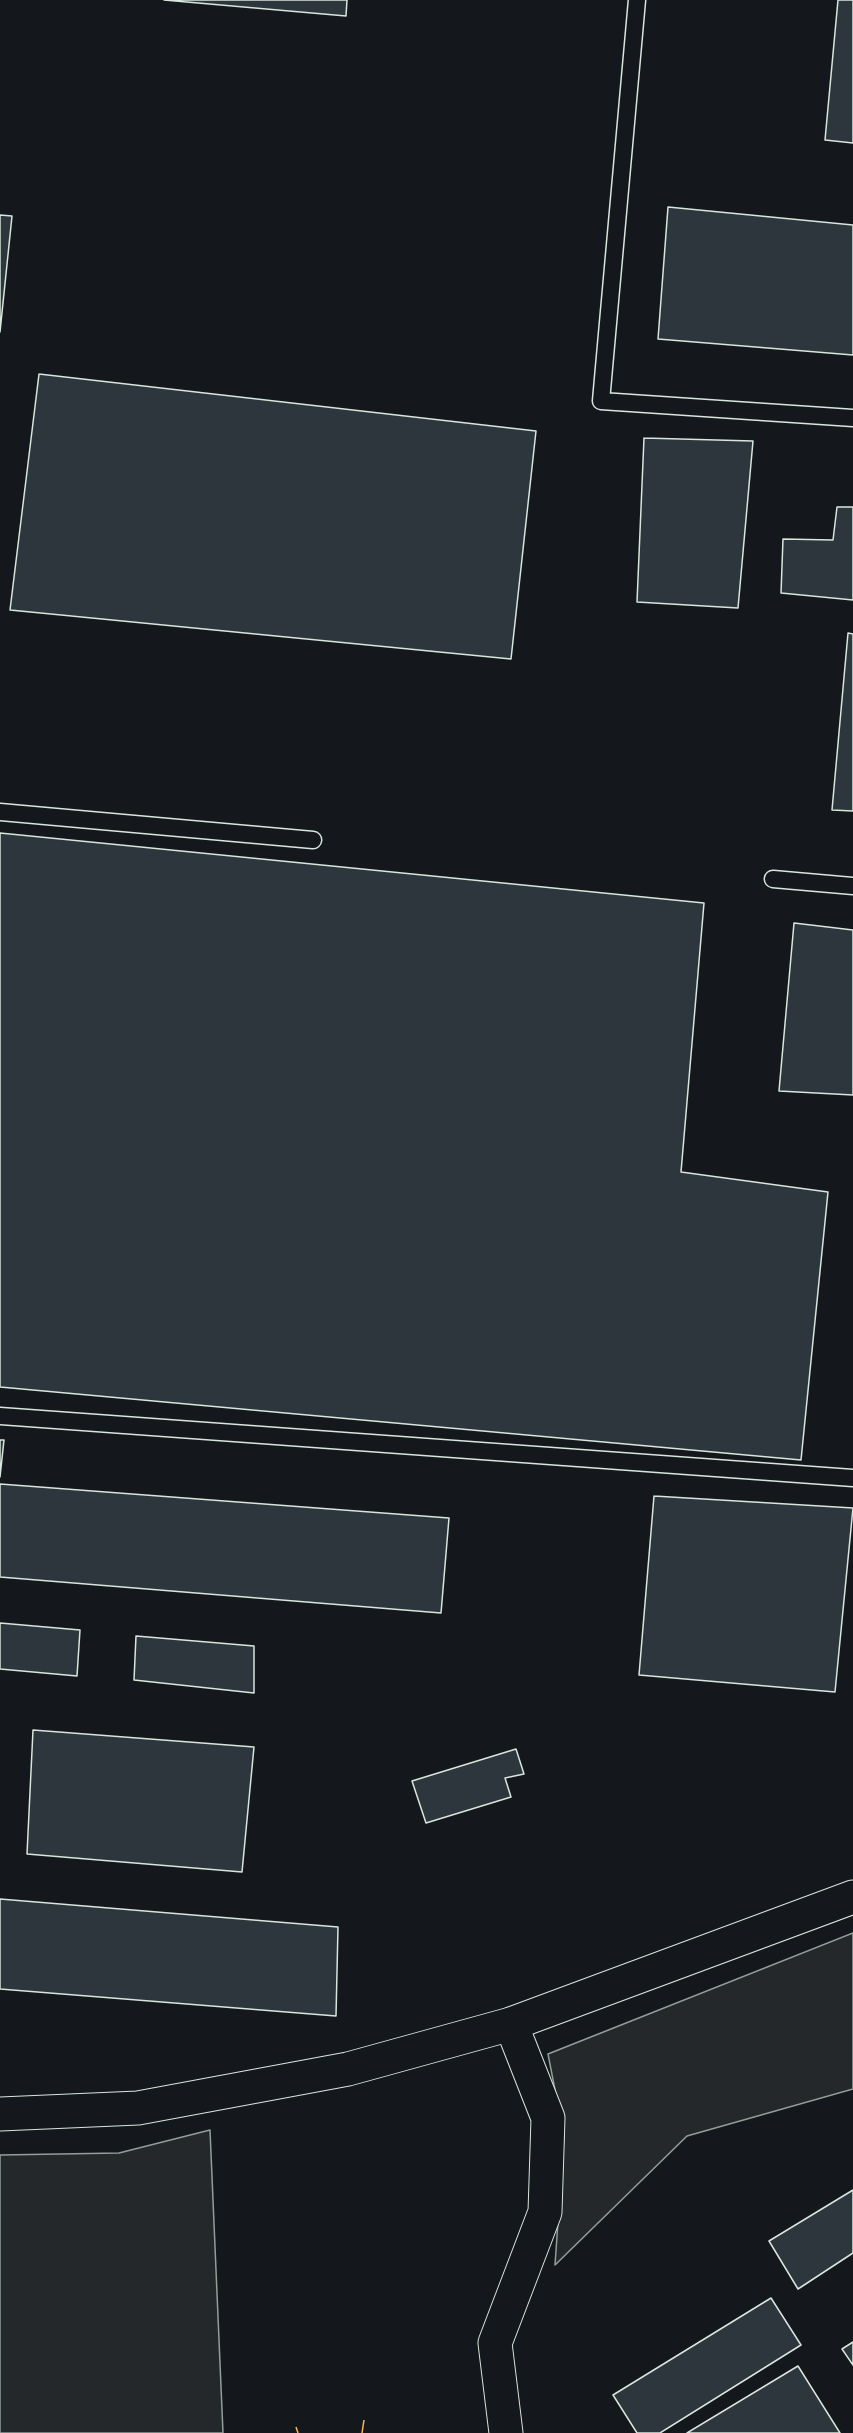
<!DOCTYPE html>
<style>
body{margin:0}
canvas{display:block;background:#14181c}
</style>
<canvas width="853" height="2433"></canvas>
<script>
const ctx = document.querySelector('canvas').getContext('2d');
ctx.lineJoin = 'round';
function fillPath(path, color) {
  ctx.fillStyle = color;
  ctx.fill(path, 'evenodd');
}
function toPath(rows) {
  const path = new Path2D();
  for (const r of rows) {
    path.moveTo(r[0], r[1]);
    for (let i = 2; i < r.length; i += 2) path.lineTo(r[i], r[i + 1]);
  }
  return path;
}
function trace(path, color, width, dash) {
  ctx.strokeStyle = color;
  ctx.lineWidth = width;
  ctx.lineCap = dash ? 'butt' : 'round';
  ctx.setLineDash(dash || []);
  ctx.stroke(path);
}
const parking = toPath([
 [853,1933,853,2089,687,2136,555,2265,564,2136,548,2054,853,1933],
 [210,2130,223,2433,0,2433,0,2155,119,2153,210,2130]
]);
const building = toPath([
 [164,0,347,0,346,16,164,0],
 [838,0,853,0,853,143,825,140,838,0],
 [668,207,853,225,853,355,658,339,668,207],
 [0,215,12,216,0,332,0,215],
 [39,374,536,431,511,659,10,610,39,374],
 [644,438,753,441,738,608,637,602,644,438],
 [837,507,853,507,853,600,781,593,783,539,833,540,837,507],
 [848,633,853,634,853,811,832,810,848,633],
 [0,833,704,903,681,1172,828,1192,801,1460,0,1387,0,833],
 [794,923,853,930,853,1095,779,1091,794,923],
 [0,1440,4,1440,0,1477,0,1440],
 [0,1484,449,1518,441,1613,0,1577,0,1484],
 [654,1496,853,1508,835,1692,639,1675,654,1496],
 [0,1623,80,1630,77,1676,0,1669,0,1623],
 [136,1636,254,1646,254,1693,134,1680,136,1636],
 [33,1730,254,1747,242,1872,27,1854,33,1730],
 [516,1749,524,1774,505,1778,511,1797,426,1823,412,1781,516,1749],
 [0,1899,338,1927,336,2016,0,1989,0,1899],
 [853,2190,853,2253,798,2289,769,2241,853,2190],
 [771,2298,801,2345,660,2433,637,2433,613,2395,771,2298],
 [853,2342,853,2365,842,2349,853,2342],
 [798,2366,840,2433,687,2433,798,2366]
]);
const service = toPath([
 [637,0,601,401,853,418],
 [0,812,313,840],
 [773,879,853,886],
 [0,1416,853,1478]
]);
const minor = toPath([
 [506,2433,495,2343,545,2212,548,2118,511,2024]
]);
const tertiary = toPath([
 [0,2114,138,2108,348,2069,511,2024,853,1897]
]);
const power = toPath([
 [296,2427,298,2433],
 [362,2433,364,2420]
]);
fillPath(parking, '#24282b');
trace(parking, '#939e99', 1.5);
fillPath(building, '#2c363c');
trace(building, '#d8e6dc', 1.5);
trace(service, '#d8e6dc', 19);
trace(minor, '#d8e6dc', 35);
trace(tertiary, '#d8e6dc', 35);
trace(service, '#14181c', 16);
trace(minor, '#14181c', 33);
trace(tertiary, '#14181c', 33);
trace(power, '#ffb74d', 1.5, [21, 4.5, 3, 4.5]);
</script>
